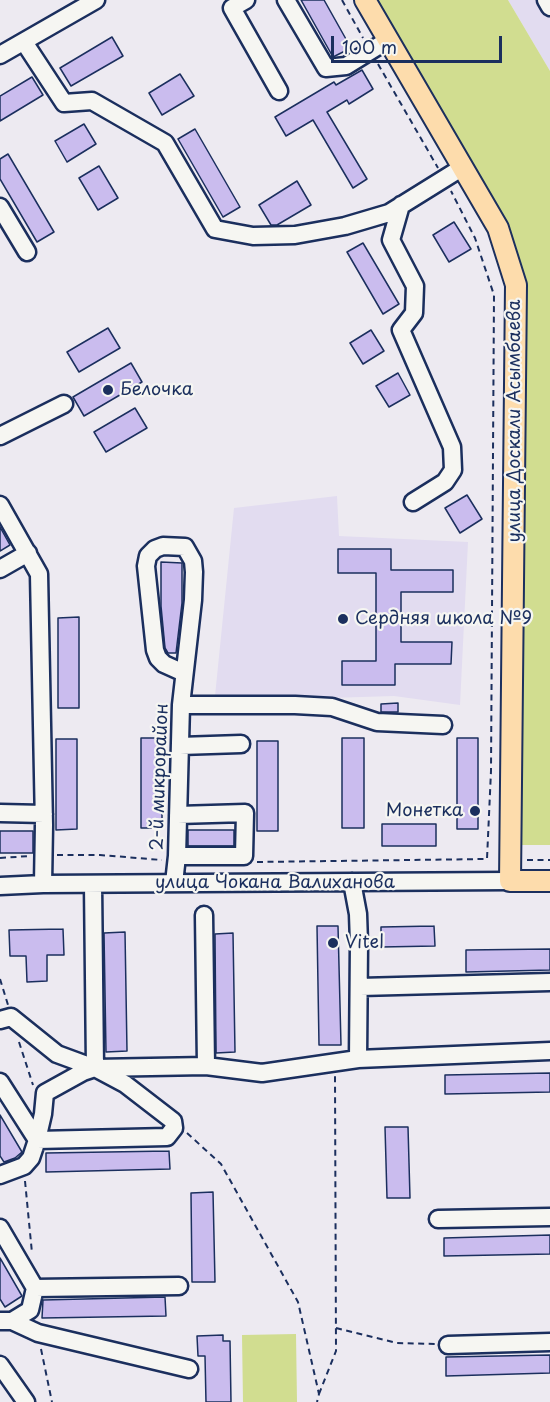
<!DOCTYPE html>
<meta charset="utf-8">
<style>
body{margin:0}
#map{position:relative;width:550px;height:1402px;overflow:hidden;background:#edeaf1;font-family:"Playpen Sans",sans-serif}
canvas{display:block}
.scale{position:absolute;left:331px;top:36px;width:171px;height:27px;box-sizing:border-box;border:3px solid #1b2f5e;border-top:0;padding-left:8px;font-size:18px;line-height:21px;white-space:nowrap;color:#1b2f5e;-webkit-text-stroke:4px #f6f6f2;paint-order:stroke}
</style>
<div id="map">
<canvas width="550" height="1402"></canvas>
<div class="scale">100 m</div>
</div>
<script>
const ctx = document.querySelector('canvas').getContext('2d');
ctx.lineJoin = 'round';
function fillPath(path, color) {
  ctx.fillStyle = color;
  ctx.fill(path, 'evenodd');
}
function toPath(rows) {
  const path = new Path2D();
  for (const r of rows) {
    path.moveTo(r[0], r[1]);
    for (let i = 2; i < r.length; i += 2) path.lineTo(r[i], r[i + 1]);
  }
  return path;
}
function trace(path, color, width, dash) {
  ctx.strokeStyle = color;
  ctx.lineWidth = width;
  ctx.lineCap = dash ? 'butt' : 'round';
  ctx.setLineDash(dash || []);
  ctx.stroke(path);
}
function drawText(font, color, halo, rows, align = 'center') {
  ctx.font = font + ' "Playpen Sans",sans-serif';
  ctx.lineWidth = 4.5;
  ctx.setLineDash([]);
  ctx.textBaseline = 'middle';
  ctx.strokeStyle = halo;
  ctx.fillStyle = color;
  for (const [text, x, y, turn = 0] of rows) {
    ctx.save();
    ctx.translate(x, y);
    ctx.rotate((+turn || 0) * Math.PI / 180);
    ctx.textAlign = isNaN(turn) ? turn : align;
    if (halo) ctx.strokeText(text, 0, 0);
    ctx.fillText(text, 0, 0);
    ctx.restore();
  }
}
const built = toPath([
 [508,0,550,0,550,71],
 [337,496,339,536,468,542,460,705,394,696,329,698,215,696,234,508]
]);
const green = toPath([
 [377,0,508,0,550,71,550,845,520,845,525,286],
 [296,1334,297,1402,243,1402,242,1335]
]);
const building = toPath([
 [301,0,324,0,351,48,333,57,301,0],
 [112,37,123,56,71,86,60,68,112,37],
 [362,70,373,89,349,104,347,100,327,112,367,179,353,188,313,120,286,136,275,117,334,82,336,85,362,70],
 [180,74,194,96,162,115,149,93,180,74],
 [32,77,43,95,0,121,0,96,32,77],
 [84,124,96,144,67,162,55,141,84,124],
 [195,129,240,207,223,217,178,139,195,129],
 [8,154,54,232,37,242,0,179,0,159,8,154],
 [99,166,118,198,98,210,79,178,99,166],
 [297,181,311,205,277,225,271,225,259,205,297,181],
 [454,222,471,249,449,262,433,235,454,222],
 [363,243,399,304,383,314,347,252,363,243],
 [108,328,120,348,79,372,67,352,108,328],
 [371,330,384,351,363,364,350,343,371,330],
 [131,363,142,382,84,416,73,397,131,363],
 [398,373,410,395,389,407,376,386,398,373],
 [135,408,147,428,106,452,94,432,135,408],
 [467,495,482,519,460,533,445,508,467,495],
 [0,527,10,545,0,551,0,527],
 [338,549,391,549,391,570,453,570,453,592,401,592,401,642,452,642,451,664,395,664,395,685,342,685,342,661,376,661,376,573,338,573,338,549],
 [161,562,182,563,182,603,176,653,168,653,165,648,161,606,161,562],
 [79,617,79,708,58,708,58,618,79,617],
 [398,703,398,712,381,712,381,704,398,703],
 [141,738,162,738,162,828,141,828,141,738],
 [342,738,364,738,364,828,342,828,342,738],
 [457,738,478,738,478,829,457,829,457,738],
 [56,739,77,739,77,829,56,830,56,739],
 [257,741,278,741,278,831,257,831,257,741],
 [382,824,436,824,436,846,382,846,382,824],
 [188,830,234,830,234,846,188,846,188,830],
 [0,831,33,831,33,853,0,853,0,831],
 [317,926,338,926,341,1045,319,1045,317,926],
 [434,926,435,946,381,947,381,927,434,926],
 [63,929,64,955,47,955,47,981,27,982,26,956,10,956,9,930,63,929],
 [125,932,127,1051,106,1052,104,933,125,932],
 [233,933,235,1052,216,1053,215,934,233,933],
 [550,949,550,970,466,972,466,950,550,949],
 [550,1073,550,1092,445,1094,445,1075,550,1073],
 [0,1115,22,1152,15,1158,4,1162,0,1156,0,1115],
 [385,1127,408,1127,410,1198,387,1198,385,1127],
 [169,1151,170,1169,46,1172,46,1153,169,1151],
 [213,1192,215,1282,192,1282,191,1193,213,1192],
 [550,1235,550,1254,444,1256,444,1238,550,1235],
 [0,1258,22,1296,5,1307,0,1299,0,1258],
 [165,1297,166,1316,42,1318,43,1300,165,1297],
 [223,1335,223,1341,230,1341,231,1402,206,1402,205,1356,198,1356,197,1336,223,1335],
 [550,1355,550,1373,446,1376,446,1357,550,1355]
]);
const path = toPath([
 [342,0,363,38],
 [378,64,438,168],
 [57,855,100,855,162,860],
 [0,858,30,856],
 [527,860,550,860],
 [257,862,487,859,491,771,494,295,475,238,451,191],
 [0,979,8,1005],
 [19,1042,33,1085],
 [187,1133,221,1164,298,1302,319,1394,317,1402],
 [25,1181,32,1253],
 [336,1328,397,1343,436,1344],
 [41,1349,52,1402],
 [319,1394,336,1351,335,1076]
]);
const minor = toPath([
 [246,0,232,8,279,91],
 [286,0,326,68,346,66,388,40],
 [546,0,550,7],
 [24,42,64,103,92,101,165,143,215,229,253,236,295,235,345,226,389,213,463,167],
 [0,55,96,0],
 [401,205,391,240,415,286,414,313,401,330,452,447,453,470,445,482,413,502],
 [0,207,27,252],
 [0,436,64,404],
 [0,505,39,574,44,825,43,884],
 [0,569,28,553],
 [181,705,295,705,332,707,377,722,443,725],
 [180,746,241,744],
 [0,813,44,814],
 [177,856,244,856,245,813,178,815],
 [174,883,177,856,181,705,193,600,194,572,193,561,185,547,163,546,155,549,148,556,146,566,155,650,158,658,164,664,184,673],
 [93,884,95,1068],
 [0,886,43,884,510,881],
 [204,915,206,1066],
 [360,987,550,982],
 [0,1020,11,1017,57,1054,95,1068,206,1066,262,1073,358,1059,359,943,358,914,352,882],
 [358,1059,550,1051],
 [0,1082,37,1140,167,1137,174,1128,173,1121,125,1084,95,1068,83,1072,45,1093,43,1114,37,1140,31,1158,24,1166,0,1175],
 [438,1219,550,1217],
 [0,1228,35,1288],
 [0,1321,12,1321,30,1310,35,1288,179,1286],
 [12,1321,38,1333,189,1369],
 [448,1345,550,1342],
 [0,1365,26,1402]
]);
const major = toPath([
 [365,0,498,228,516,285,510,881,550,881]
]);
const markers = [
 [108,390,6,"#1b2f5e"],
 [343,619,6,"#1b2f5e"],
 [475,811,6,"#1b2f5e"],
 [333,943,6,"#1b2f5e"]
];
const poiNames = [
 ["Белочка",120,390],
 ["Сердняя школа №9",355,619],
 ["Монетка",463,811,"right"],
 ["Vitel",345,943]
];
const streetNames = [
 ["улица Доскали Асымбаева",515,421,-90],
 ["2-й микрорайон",160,777,-88],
 ["улица Чокана Валиханова",275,883]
];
fillPath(built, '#e2dcf0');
fillPath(green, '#d1dd90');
fillPath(building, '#cabcee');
trace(building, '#1b2f5e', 1.5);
trace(minor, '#1b2f5e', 21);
trace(major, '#1b2f5e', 24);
trace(path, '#1b2f5e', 2, [6, 4.5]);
trace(minor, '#f6f6f2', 16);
trace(major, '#fddcac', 20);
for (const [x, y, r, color] of markers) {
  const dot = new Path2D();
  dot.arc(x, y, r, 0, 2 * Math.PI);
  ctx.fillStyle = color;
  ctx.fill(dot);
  trace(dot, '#f6f6f2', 2);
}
drawText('18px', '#1b2f5e', '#f6f6f2', poiNames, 'left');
drawText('18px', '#1b2f5e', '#f6f6f2', streetNames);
</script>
